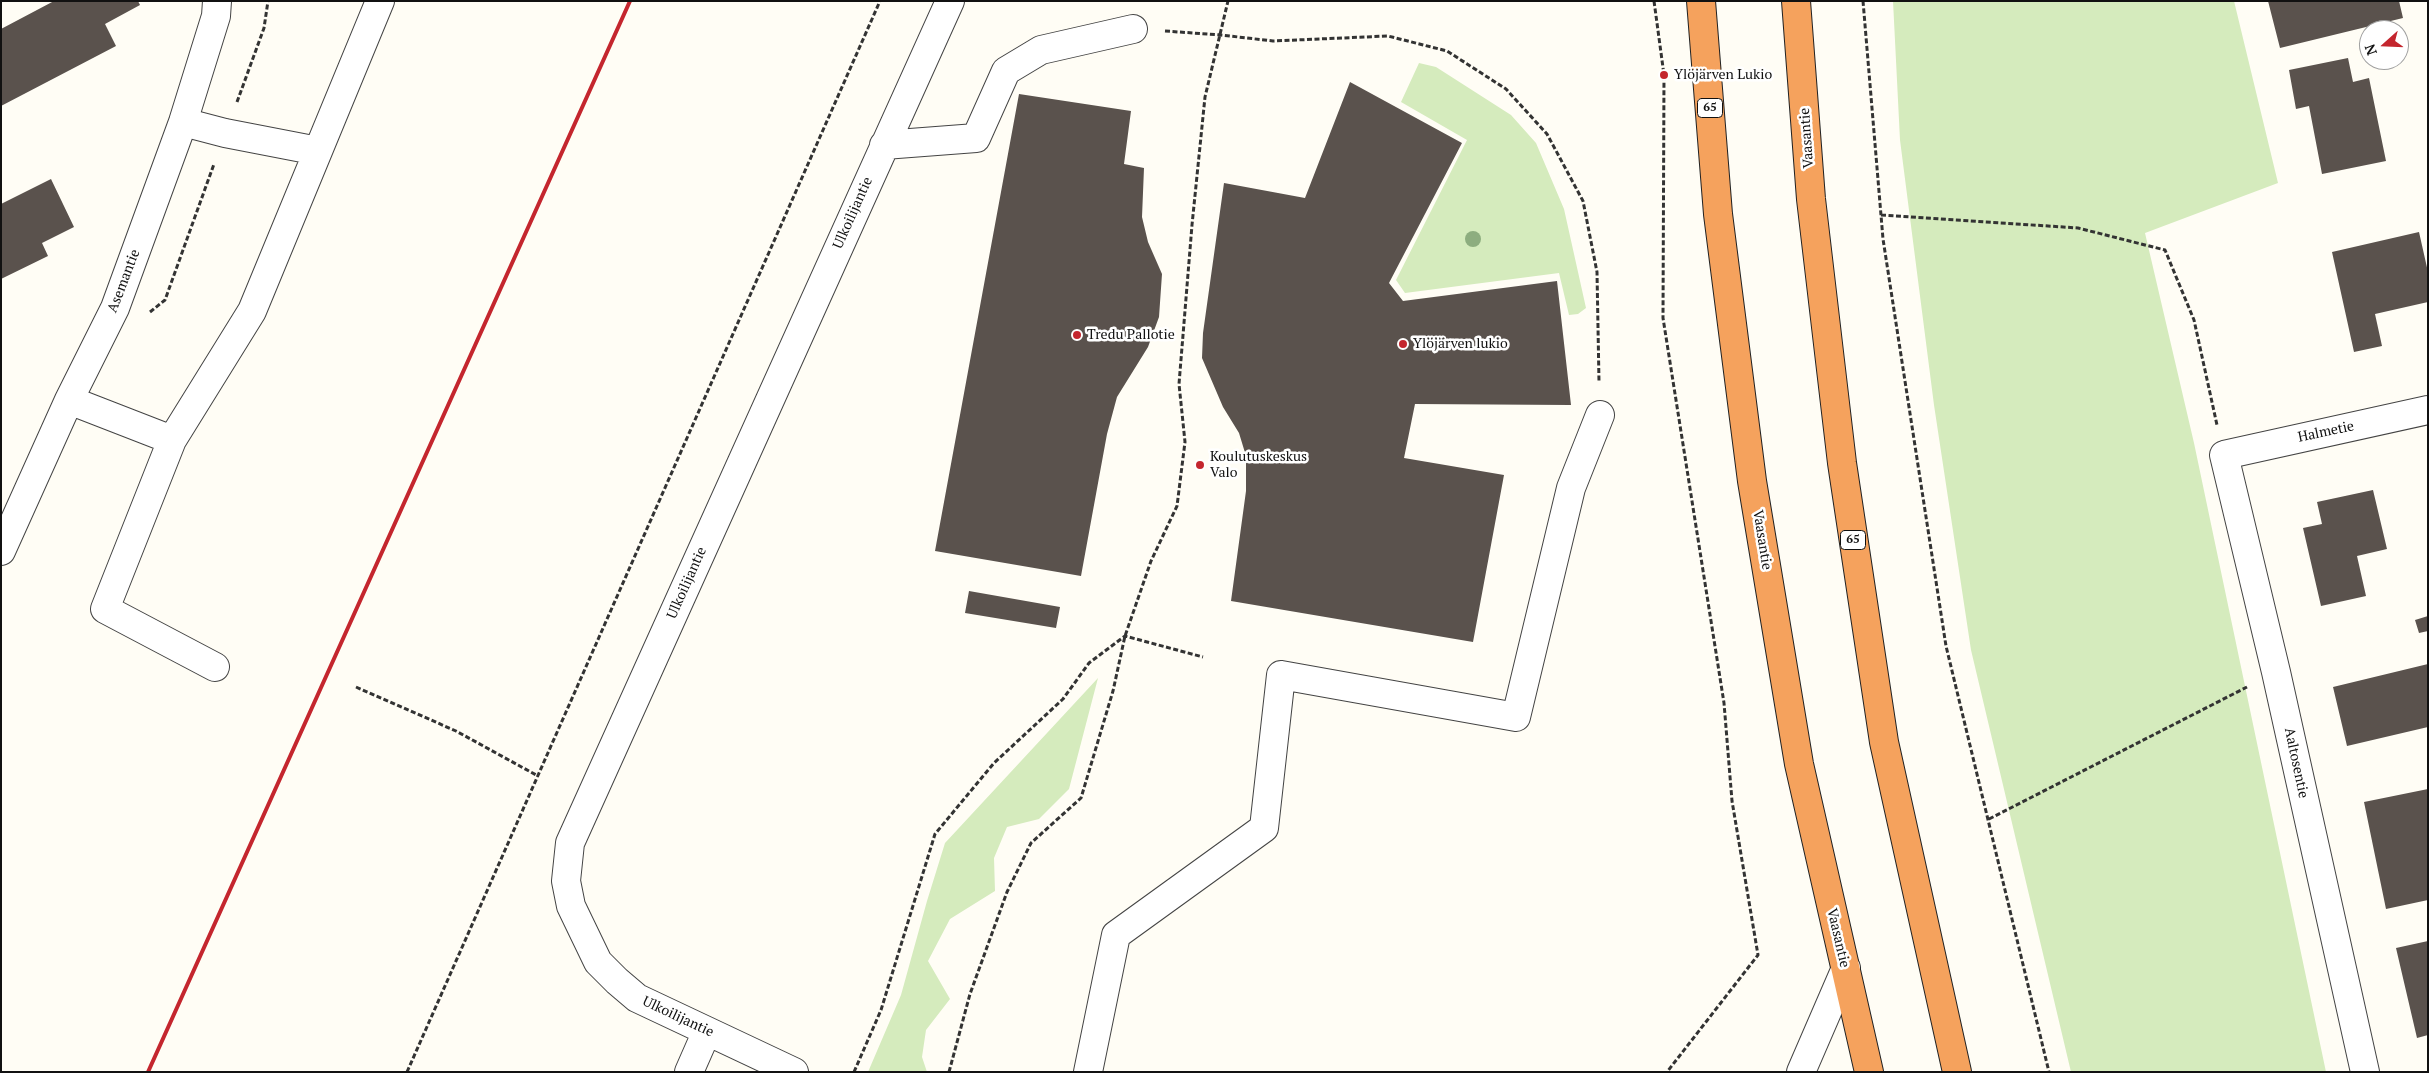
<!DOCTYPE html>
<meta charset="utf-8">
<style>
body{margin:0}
#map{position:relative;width:2429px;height:1073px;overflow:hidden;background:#fffdf5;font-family:"PT Serif",serif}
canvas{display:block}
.frame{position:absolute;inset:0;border:2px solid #111;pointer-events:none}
.north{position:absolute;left:2359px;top:20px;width:50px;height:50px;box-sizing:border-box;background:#fff;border:1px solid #a0a0a0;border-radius:50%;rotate:250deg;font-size:14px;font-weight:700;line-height:20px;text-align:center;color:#111}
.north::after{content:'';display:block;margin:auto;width:18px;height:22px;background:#c4262e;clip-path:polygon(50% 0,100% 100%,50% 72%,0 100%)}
</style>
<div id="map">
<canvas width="2429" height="1073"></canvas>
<div class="frame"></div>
<div class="north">N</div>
</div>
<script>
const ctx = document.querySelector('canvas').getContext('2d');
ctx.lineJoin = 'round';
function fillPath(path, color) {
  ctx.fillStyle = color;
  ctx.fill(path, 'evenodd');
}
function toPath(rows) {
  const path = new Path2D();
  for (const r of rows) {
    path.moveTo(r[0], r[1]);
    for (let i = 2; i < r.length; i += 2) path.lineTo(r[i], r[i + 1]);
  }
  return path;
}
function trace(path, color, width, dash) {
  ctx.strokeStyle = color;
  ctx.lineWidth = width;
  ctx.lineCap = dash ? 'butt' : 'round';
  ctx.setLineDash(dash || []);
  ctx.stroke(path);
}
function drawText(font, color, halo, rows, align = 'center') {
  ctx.font = font + ' "PT Serif",serif';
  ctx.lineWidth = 5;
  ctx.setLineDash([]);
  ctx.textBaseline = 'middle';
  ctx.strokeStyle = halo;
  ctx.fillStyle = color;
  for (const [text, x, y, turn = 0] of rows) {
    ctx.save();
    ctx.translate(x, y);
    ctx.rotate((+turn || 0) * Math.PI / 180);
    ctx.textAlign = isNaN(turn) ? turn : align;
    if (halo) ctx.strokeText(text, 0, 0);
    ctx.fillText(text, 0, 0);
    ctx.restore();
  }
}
const green = toPath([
 [1893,1,2234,1,2278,183,2145,233,2194,443,2326,1072,2071,1072,1971,650,1934,405,1900,140],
 [1419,63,1436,67,1511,115,1536,143,1564,209,1586,308,1578,314,1569,315,1559,273,1405,293,1396,280,1467,140,1401,102],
 [1098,678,1069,789,1039,819,1007,827,994,858,995,891,950,919,928,961,950,999,926,1030,922,1057,927,1072,868,1072,901,995,927,901,945,843]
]);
const building = toPath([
 [54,1,138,1,140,5,105,24,116,46,1,106,1,29],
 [2268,1,2399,1,2403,18,2280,48],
 [2348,58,2353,82,2369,78,2386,161,2322,174,2309,106,2296,109,2289,70],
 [1350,82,1462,143,1389,283,1403,301,1557,281,1571,405,1415,404,1404,458,1504,475,1473,642,1231,601,1246,491,1246,456,1239,433,1223,407,1202,358,1203,333,1224,183,1305,198],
 [1019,94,1131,111,1124,164,1144,168,1142,217,1148,242,1162,274,1159,317,1148,347,1117,397,1107,434,1081,576,935,551],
 [51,179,74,227,42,243,48,256,1,279,1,204],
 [2419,232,2428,272,2428,302,2375,314,2382,346,2354,352,2332,252],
 [2373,490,2387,549,2357,556,2366,596,2321,606,2303,528,2322,524,2317,502],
 [969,591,1060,607,1056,628,965,613],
 [2428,616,2428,631,2419,633,2415,620],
 [2428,664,2428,727,2347,746,2333,687],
 [2428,789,2428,900,2386,909,2364,802],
 [2428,941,2428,1035,2417,1038,2396,948]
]);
const path = toPath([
 [1654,1,1664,75,1663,318,1724,703,1732,801,1758,955,1667,1072],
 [1863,1,1883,239,1946,646,2049,1072],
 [1165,31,1221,35,1273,41,1388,36,1447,51,1506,89,1547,134,1583,201,1597,272,1599,382],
 [237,102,264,28,268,1],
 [1881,215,2078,228,2165,250,2194,320,2217,425],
 [150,312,165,300,214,164],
 [356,687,456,731,538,776],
 [1989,819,2247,687],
 [407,1072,880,1],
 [854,1072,881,1010,935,834,994,763,1063,699,1089,663,1125,636,1203,657],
 [949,1072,970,994,1007,892,1031,843,1081,798,1113,691,1125,636,1151,561,1177,506,1185,442,1179,384,1192,225,1205,97,1228,1]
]);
const minor = toPath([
 [183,122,225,133,318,151],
 [884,145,976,138,1006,71,1041,50,1133,29],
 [69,400,172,440],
 [1,551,69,400,115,308,183,122,216,16,217,1],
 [215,667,105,609,172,440,252,311,380,1],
 [689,1072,707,1031],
 [794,1072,637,998,617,981,598,962,571,906,566,881,570,843,950,1],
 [1088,1072,1116,935,1264,828,1281,675,1516,717,1571,488,1600,415],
 [1801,1072,1846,968],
 [2365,1072,2276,672,2224,455,2428,410]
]);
const highway = toPath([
 [1701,1,1718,214,1752,481,1799,764,1869,1072],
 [1796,1,1811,199,1842,463,1884,742,1957,1072]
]);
const rail = toPath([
 [148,1072,630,1]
]);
const trees = [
 [1473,239]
];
const markers = [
 [1664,75,5,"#c4262e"],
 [1077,335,5,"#c4262e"],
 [1403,344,5,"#c4262e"],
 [1200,465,5,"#c4262e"]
];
const shields = [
 [1710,108,25],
 [1853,540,25]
];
const shieldNames = [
 ["65",1710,108],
 ["65",1853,540]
];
const poiNames = [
 ["Ylöjärven Lukio",1674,75],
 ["Tredu Pallotie",1087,335],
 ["Ylöjärven lukio",1413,344],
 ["Koulutuskeskus",1210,457],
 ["Valo",1210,473]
];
const streetNames = [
 ["Vaasantie",1807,138,-94],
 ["Ulkoilijantie",853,213,-66],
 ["Asemantie",124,281,-69],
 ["Halmetie",2326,432,-12],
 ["Vaasantie",1762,540,81],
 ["Ulkoilijantie",687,583,-66],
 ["Aaltosentie",2296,763,78],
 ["Vaasantie",1838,938,77],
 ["Ulkoilijantie",678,1017,25]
];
fillPath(green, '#d5ebbd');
fillPath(building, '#5a524d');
trace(minor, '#444', 30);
trace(highway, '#222', 30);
trace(path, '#333', 3, [5, 2.5]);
trace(minor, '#fff', 28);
trace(highway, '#f5a25d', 28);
trace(rail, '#c4262e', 4);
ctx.fillStyle = '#8dad7f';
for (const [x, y] of trees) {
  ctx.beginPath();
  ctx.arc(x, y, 8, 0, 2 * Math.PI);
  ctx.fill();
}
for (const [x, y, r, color] of markers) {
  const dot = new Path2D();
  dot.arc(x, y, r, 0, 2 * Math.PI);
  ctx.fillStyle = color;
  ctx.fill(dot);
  trace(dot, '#fff', 2);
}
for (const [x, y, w] of shields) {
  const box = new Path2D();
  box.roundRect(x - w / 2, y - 9.5, w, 19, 4);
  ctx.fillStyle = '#fff';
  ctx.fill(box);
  trace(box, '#111', 1);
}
drawText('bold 12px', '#111', null, shieldNames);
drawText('14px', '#111', '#fff', poiNames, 'left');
drawText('14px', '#111', '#fff', streetNames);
</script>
